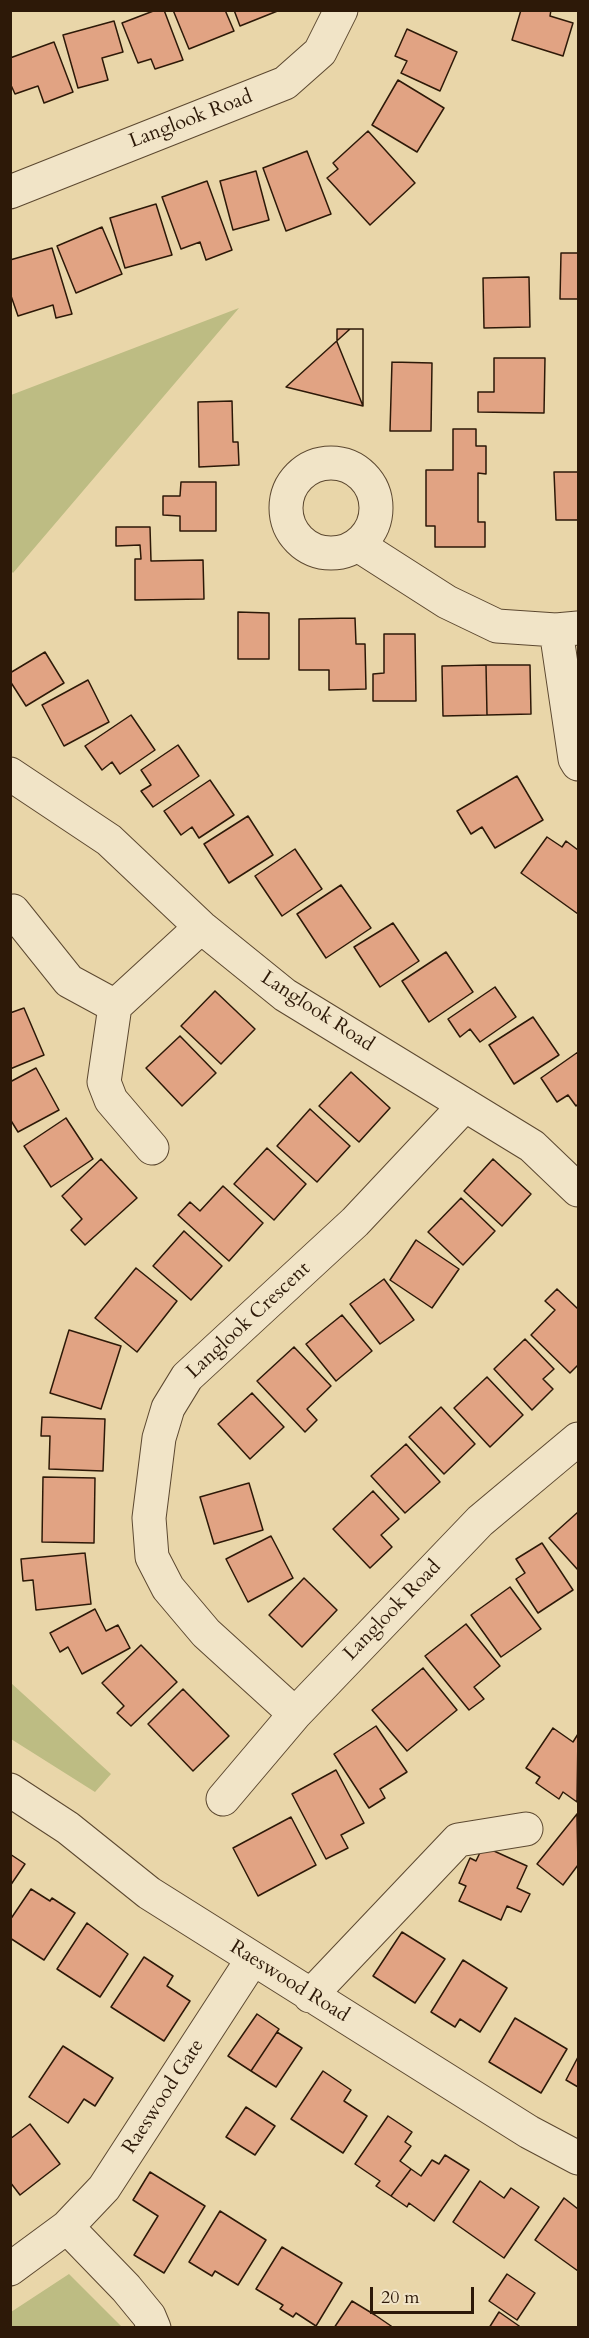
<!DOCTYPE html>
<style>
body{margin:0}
#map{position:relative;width:589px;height:2338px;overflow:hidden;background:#e9d6a9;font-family:Cardo,serif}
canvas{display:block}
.frame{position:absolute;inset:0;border:12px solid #2d1908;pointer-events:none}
.scale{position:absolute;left:370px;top:2287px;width:104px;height:27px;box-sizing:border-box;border:3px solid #2d1908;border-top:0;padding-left:8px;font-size:18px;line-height:21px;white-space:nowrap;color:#2d1908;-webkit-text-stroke:4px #f1e4c7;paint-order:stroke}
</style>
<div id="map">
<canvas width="589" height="2338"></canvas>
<div class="frame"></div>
<div class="scale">20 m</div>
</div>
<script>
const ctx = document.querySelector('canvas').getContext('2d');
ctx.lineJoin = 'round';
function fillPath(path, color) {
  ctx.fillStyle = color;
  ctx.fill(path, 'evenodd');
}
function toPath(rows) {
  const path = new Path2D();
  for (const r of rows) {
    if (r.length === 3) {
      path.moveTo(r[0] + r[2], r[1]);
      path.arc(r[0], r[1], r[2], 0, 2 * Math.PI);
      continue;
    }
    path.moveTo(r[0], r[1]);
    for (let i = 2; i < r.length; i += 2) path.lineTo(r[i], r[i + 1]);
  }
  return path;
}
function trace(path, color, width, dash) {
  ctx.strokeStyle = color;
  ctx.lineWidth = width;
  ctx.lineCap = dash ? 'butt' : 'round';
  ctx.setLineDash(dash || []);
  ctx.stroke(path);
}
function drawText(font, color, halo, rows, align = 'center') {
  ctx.font = font + ' Cardo,serif';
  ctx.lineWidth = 4.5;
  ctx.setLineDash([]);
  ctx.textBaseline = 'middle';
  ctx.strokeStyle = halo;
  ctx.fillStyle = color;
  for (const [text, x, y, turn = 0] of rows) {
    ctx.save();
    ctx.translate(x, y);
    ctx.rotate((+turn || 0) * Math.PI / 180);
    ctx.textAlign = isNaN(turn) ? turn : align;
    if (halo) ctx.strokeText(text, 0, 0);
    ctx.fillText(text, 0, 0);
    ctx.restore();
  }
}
const green = toPath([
 [239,308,13,573,11,571,11,395],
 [11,1683,111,1774,95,1792,11,1739],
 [69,2274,122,2327,11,2327,11,2312]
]);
const building = toPath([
 [156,10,164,10,183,60,155,69,151,59,138,63,122,23,156,10],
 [173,10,225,10,234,31,189,49,173,10],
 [234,10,280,10,240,26,234,10],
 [521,10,551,10,550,16,573,23,563,56,512,40,521,10],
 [114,21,123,52,102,58,108,80,78,88,63,35,114,21],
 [407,29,457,52,440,91,401,73,407,61,395,56,407,29],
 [54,42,73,92,44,103,38,86,15,94,10,83,10,58,54,42],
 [398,80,444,108,417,152,372,125,398,80],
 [368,131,415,183,370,225,327,178,338,169,333,163,368,131],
 [307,151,331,214,286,231,263,168,307,151],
 [256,171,269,220,233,230,220,181,256,171],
 [207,181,232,250,206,260,200,242,181,249,162,197,207,181],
 [156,204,172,255,125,268,110,218,156,204],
 [102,227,122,274,76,293,57,246,102,227],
 [52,248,72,314,56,318,53,305,18,316,10,293,10,260,52,248],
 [561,253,578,253,578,299,560,299,561,253],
 [529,277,530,327,484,328,483,278,529,277],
 [337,329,363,329,363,406,337,342,337,329],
 [350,329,363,329,363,406,286,387,350,329],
 [494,358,545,358,544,413,478,412,478,392,494,392,494,358],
 [392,362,432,363,431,431,390,431,392,362],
 [232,401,233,442,238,442,239,465,199,467,198,402,232,401],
 [453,429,476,429,476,446,486,446,486,474,478,473,478,522,485,522,485,547,435,547,435,526,426,526,426,470,453,470,453,429],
 [554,472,578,472,578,520,556,520,554,472],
 [181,482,216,482,216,531,180,531,180,516,163,515,163,496,180,496,181,482],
 [116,527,150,527,151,561,203,560,204,599,135,600,135,559,141,559,140,545,116,546,116,527],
 [238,612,269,613,269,659,238,659,238,612],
 [355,618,356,644,365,644,366,689,329,690,329,670,299,670,299,619,355,618],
 [384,634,415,634,416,701,373,701,373,674,384,673,384,634],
 [45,652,64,683,26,706,10,681,10,673,45,652],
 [486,665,530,665,531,714,487,715,486,665],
 [486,665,487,715,443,716,442,666,486,665],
 [88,680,109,722,64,746,42,705,88,680],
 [131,715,155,750,120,774,112,762,102,770,85,746,131,715],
 [178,745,199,776,153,807,141,791,151,785,141,770,178,745],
 [517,776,543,820,495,848,482,827,471,834,457,811,517,776],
 [210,780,234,815,199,838,192,827,181,835,164,811,210,780],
 [248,816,273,855,229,883,204,844,248,816],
 [547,837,562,847,566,841,578,850,578,914,521,873,547,837],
 [295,849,322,889,282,916,255,876,295,849],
 [341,885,371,928,326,958,297,914,341,885],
 [393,923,419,961,380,987,354,947,393,923],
 [446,952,473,992,429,1022,402,981,446,952],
 [495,987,516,1017,480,1042,470,1029,460,1037,448,1019,495,987],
 [215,991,255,1029,221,1064,181,1026,215,991],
 [24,1008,44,1055,10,1069,10,1013,24,1008],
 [533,1017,559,1055,514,1084,489,1045,533,1017],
 [180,1036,216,1073,182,1106,146,1068,180,1036],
 [578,1052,578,1104,576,1106,568,1095,557,1102,541,1078,578,1052],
 [36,1068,59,1110,18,1132,10,1119,10,1082,36,1068],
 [351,1072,390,1108,359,1142,319,1106,351,1072],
 [310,1109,350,1146,317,1182,277,1146,310,1109],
 [66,1118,93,1159,51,1187,24,1146,66,1118],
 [267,1148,306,1184,274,1220,234,1184,267,1148],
 [101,1159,137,1198,85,1245,71,1230,82,1219,62,1196,101,1159],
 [493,1159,531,1194,502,1226,464,1191,493,1159],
 [223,1186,263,1223,229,1261,178,1215,190,1202,200,1211,223,1186],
 [461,1198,495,1231,463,1265,428,1232,461,1198],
 [184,1231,222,1266,191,1300,153,1266,184,1231],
 [416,1240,459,1269,432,1308,390,1280,416,1240],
 [136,1268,177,1301,137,1352,95,1318,136,1268],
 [384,1279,414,1320,380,1344,350,1304,384,1279],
 [557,1289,578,1309,578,1365,570,1373,531,1335,555,1310,545,1301,557,1289],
 [342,1315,372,1351,336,1381,306,1344,342,1315],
 [69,1330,121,1346,101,1409,50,1393,69,1330],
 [525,1339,554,1369,543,1379,553,1389,532,1410,494,1369,525,1339],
 [294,1347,331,1386,307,1409,317,1420,305,1432,257,1381,294,1347],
 [487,1377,523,1415,490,1447,454,1408,487,1377],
 [252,1393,284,1427,250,1459,218,1424,252,1393],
 [441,1407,475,1444,444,1474,409,1437,441,1407],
 [42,1417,105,1419,103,1471,49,1469,50,1436,41,1436,42,1417],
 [406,1444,440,1482,405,1513,371,1476,406,1444],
 [43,1477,95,1478,94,1543,42,1542,43,1477],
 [249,1483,263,1530,214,1544,200,1497,249,1483],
 [373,1491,399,1519,381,1535,392,1547,370,1568,333,1529,373,1491],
 [578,1512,578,1570,549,1538,578,1512],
 [271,1536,293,1578,248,1602,226,1559,271,1536],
 [542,1543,573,1590,538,1613,516,1579,525,1573,516,1559,542,1543],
 [85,1553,91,1604,36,1610,33,1580,23,1581,21,1559,85,1553],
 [304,1578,337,1610,302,1647,269,1615,304,1578],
 [510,1587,541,1629,501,1657,471,1615,510,1587],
 [95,1609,106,1631,118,1625,130,1648,82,1674,68,1647,60,1652,50,1633,95,1609],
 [466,1624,500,1666,474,1687,484,1699,469,1710,425,1656,466,1624],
 [141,1645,177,1682,131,1726,117,1713,124,1706,102,1683,141,1645],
 [423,1668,457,1710,407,1751,372,1710,423,1668],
 [183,1689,229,1736,193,1771,148,1724,183,1689],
 [376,1726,407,1772,380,1789,385,1798,369,1808,334,1754,376,1726],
 [553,1728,573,1742,578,1734,577,1802,563,1792,559,1799,536,1783,540,1777,526,1768,553,1728],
 [336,1770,364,1823,341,1835,348,1848,326,1859,292,1794,336,1770],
 [577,1814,578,1865,563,1885,537,1864,577,1814],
 [291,1817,316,1865,258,1896,233,1848,291,1817],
 [483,1846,527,1866,517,1888,530,1894,521,1912,507,1906,501,1920,459,1901,466,1886,459,1883,470,1858,476,1861,483,1846],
 [10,1854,25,1864,10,1886,10,1854],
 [31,1889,50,1901,52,1898,75,1913,44,1960,10,1938,10,1920,31,1889],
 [87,1923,128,1954,100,1997,57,1969,87,1923],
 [402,1932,445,1959,415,2003,373,1976,402,1932],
 [144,1957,173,1976,167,1986,190,2001,164,2041,111,2007,144,1957],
 [463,1960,507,1988,480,2032,460,2019,455,2027,431,2012,463,1960],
 [257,2014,279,2029,251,2071,228,2056,257,2014],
 [515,2018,567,2049,541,2093,489,2062,515,2018],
 [277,2032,302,2048,276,2087,251,2071,277,2032],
 [63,2046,113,2078,95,2106,84,2099,68,2123,29,2097,63,2046],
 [578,2057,578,2087,566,2080,578,2057],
 [323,2071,351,2090,344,2101,367,2116,343,2153,291,2119,323,2071],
 [246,2107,275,2126,255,2155,226,2137,246,2107],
 [388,2116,412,2132,405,2142,411,2146,400,2161,411,2169,391,2196,376,2186,380,2181,355,2164,388,2116],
 [30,2124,60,2164,20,2195,10,2182,10,2139,30,2124],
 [445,2155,469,2170,434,2221,409,2203,407,2207,391,2196,411,2169,421,2176,432,2160,439,2164,445,2155],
 [150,2172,205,2206,164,2273,134,2255,158,2216,133,2200,150,2172],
 [480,2181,504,2198,511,2188,539,2207,504,2258,453,2222,480,2181],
 [564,2198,578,2209,578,2271,535,2240,564,2198],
 [220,2211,266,2240,238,2285,215,2271,212,2276,189,2262,220,2211],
 [282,2247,342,2283,316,2326,296,2313,293,2317,280,2309,283,2305,256,2289,282,2247],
 [507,2274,535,2293,517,2320,489,2301,507,2274],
 [352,2301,375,2315,394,2328,334,2328,352,2301],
 [499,2312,522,2328,489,2328,499,2312]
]);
const minor = toPath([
 [10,192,285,83,320,52,341,10],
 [331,508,45],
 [358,545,447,602,497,626,556,630,578,628],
 [556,630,575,759,578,764],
 [10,774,109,840,201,927,285,995,532,1146,578,1190],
 [13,911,69,981,115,1006],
 [152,1148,111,1100,104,1082,115,1006,201,927],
 [295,1714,206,1633,168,1588,152,1557,149,1518,159,1438,168,1408,187,1377,355,1222,465,1105],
 [10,1790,68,1828,149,1893,529,2132,578,2158],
 [223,1799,295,1714,480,1521,578,1439],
 [310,1996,458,1840,526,1829],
 [67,2227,126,2288,149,2316,154,2328],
 [10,2269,67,2227,104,2188,252,1960]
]);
const streetNames = [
 ["Langlook Road",191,120,-21],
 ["Langlook Road",317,1012,33],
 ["Langlook Crescent",249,1321,-43],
 ["Langlook Road",393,1611,-46],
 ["Raeswood Road",289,1982,32],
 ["Raeswood Gate",164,2097,-57]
];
fillPath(green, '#bdbc83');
fillPath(building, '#e1a383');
trace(building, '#2d1908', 1.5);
trace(minor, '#5c4830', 35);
trace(minor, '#f1e4c7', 33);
drawText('20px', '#2d1908', '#f1e4c7', streetNames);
</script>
